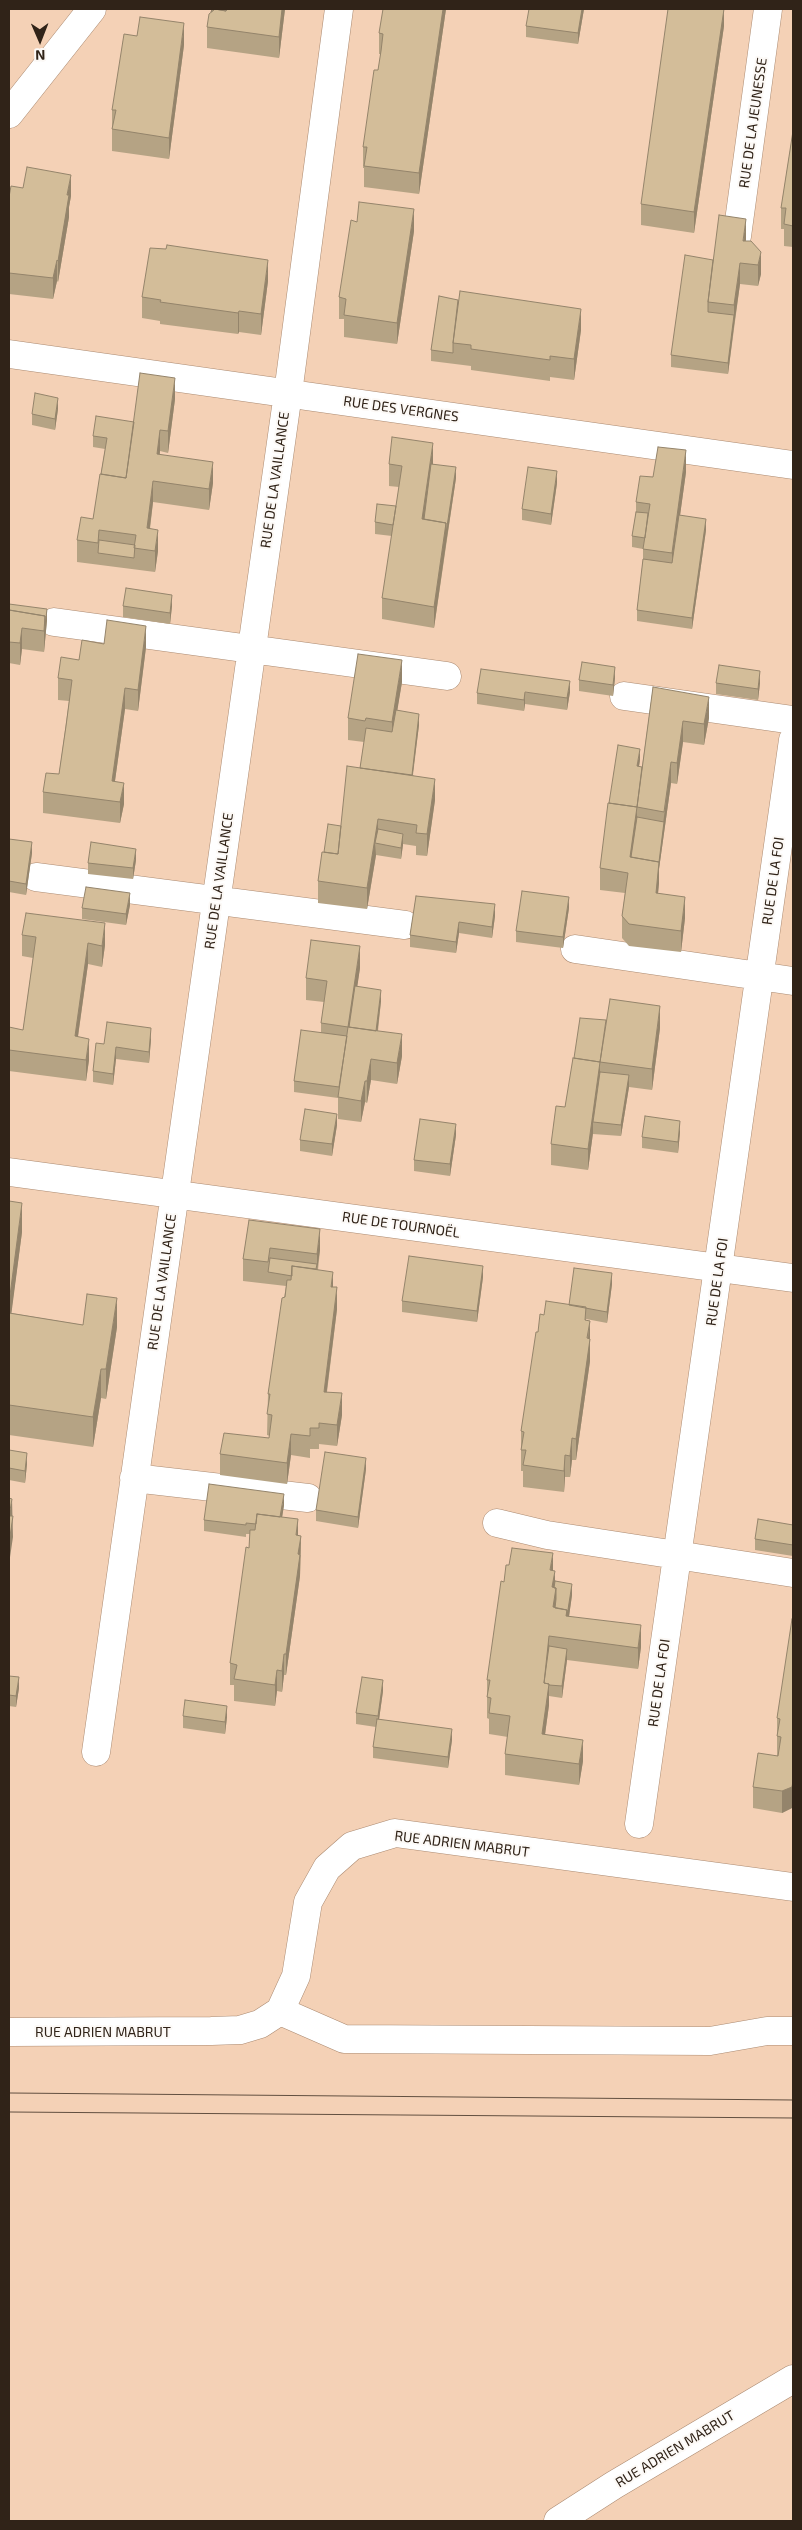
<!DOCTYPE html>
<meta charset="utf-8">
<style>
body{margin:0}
#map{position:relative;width:802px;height:2530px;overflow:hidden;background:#f4d1b6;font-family:"Exo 2",sans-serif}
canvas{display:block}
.frame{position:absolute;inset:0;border:10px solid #302318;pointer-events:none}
.north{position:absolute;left:15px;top:15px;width:50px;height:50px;-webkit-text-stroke:4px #fcf9f6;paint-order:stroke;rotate:179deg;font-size:14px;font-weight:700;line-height:20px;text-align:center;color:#302318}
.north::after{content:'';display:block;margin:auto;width:18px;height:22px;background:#302318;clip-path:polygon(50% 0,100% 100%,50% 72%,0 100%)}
</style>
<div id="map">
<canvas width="802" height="2530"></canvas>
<div class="frame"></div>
<div class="north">N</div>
</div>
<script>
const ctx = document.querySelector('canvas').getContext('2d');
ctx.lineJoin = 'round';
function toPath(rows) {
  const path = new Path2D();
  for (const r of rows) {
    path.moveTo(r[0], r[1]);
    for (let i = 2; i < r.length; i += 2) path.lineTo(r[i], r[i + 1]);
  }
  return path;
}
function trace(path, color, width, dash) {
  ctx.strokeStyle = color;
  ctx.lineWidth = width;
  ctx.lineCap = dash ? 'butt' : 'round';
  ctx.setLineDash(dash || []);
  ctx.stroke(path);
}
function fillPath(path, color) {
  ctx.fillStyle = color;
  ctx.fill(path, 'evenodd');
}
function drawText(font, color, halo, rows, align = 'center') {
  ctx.font = font + ' "Exo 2",sans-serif';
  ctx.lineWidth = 4;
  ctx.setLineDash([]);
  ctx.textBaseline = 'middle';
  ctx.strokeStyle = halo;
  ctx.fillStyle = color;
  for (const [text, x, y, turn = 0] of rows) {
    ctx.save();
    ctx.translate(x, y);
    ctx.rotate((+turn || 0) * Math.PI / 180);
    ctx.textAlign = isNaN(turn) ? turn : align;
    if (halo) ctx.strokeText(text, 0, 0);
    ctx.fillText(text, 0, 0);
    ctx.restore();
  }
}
const minor = toPath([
 [9,114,92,9],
 [737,236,768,9],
 [9,354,793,465],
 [54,622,447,676],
 [624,696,793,720],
 [36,877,405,925],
 [575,949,793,981],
 [9,1172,793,1278],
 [134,1478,308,1498],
 [497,1523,547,1535,793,1573],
 [96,1752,288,393,339,9],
 [639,1824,793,740],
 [280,2011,344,2039,710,2041,767,2031,793,2031],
 [9,2032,211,2031,240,2030,260,2024,280,2011,296,1976,308,1902,327,1868,352,1846,395,1833,793,1887],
 [558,2521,614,2485,793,2379]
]);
const tram = toPath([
 [9,2093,793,2100],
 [9,2112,793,2118]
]);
const wall = toPath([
 [285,9,279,58,207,48,207,27,211,12],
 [446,9,419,194,364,187,364,168,363,168,363,147,381,54,379,54,379,33],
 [584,9,578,44,526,37,526,26],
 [724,9,724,26,694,233,641,225,641,204],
 [184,45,169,159,112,151,112,110],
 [793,131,793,247,784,246,784,229,781,229,781,208],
 [71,196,69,207,69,217,58,282,57,281,53,299,9,294,9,197],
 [357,222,414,231,397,344,344,337,344,319,339,319,339,297],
 [746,241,751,241,761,274,758,286,740,284,728,374,671,367,671,355,713,260],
 [268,281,261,335,239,332,238,334,160,324,160,321,142,318,142,297],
 [439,296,581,330,574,380,550,377,550,381,471,370,471,366,431,361,431,350],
 [175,399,168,453,160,451,160,455,213,483,209,510,153,502,150,529,158,551,155,572,77,562,77,540,93,519,105,449,93,447,93,436,134,422],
 [58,409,55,430,32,425,32,414],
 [389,464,433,464,456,478,434,628,382,619,382,598,392,536,375,534,375,522,396,506,399,487,389,486],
 [686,472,680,515,706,530,692,629,637,621,637,610,643,559,643,549,632,547,632,536,636,512,636,502,653,477],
 [557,483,551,525,522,520,522,509],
 [9,604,47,620,44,652,22,649,20,665,9,663],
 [123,606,172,606,170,624,123,617],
 [104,644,146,647,138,711,125,709,115,781,124,804,120,823,43,813,43,792,59,774,69,701,58,700,58,678,79,660],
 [615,678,613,696,579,691,579,680],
 [402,682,397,710,419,725,413,775,435,800,427,856,416,855,416,846,403,844,401,859,376,855,367,909,318,903,318,881,324,852,341,826,360,768,364,742,348,740,348,718],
 [716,683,760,683,758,700,716,694],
 [653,687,709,718,704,745,683,742,677,784,671,783,659,869,659,883,658,893,685,918,681,952,629,946,622,938,622,916,625,893,600,890,600,868,609,803,640,760,639,767,642,767],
 [570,692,567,710,525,704,524,711,477,704,477,693],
 [9,839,32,853,26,895,9,892],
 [136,860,133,879,88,874,88,863],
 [416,896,495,916,492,938,459,933,456,953,410,947,410,935],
 [130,905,126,925,82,919,82,908],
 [569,908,563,948,516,942,516,931],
 [22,935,105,945,102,967,88,964,78,1037,89,1060,86,1081,9,1071,9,1032,23,1030,33,958,22,956],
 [360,968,357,986,381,1001,378,1031,402,1056,397,1084,371,1080,367,1103,365,1102,361,1122,338,1119,338,1098,294,1092,294,1081,321,1033,321,1023,324,1002,306,1000,306,978],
 [660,1028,652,1090,629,1087,621,1136,593,1134,593,1133,588,1170,551,1165,551,1144,565,1107,574,1058],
 [151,1039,149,1063,116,1059,113,1085,93,1082,93,1071,104,1044],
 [337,1125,332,1156,300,1151,300,1140],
 [680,1132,678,1153,642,1148,642,1137],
 [456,1135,450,1176,414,1171,414,1160],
 [9,1201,22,1232,11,1313,83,1325,117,1327,106,1399,101,1398,93,1447,9,1435],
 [249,1220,320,1250,318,1270,333,1287,337,1309,327,1392,342,1415,337,1446,319,1444,319,1449,310,1449,310,1458,291,1455,287,1484,220,1475,220,1454,269,1438,270,1436,267,1435,268,1394,286,1286,243,1281,243,1259],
 [483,1277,477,1322,402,1312,402,1301],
 [612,1284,607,1323,586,1319,586,1320,590,1321,590,1361,576,1460,572,1460,570,1477,565,1477,564,1492,523,1487,523,1471,521,1471,521,1431,538,1332,544,1315,569,1305],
 [9,1450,27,1464,25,1483,9,1480],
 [366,1469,358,1528,316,1521,316,1510],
 [284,1505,282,1517,298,1536,301,1536,300,1576,286,1675,284,1675,282,1692,277,1691,275,1706,234,1701,234,1685,230,1685,230,1663,249,1548,250,1534,246,1534,246,1537,204,1531,204,1520],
 [793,1525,793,1556,755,1550,755,1539],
 [553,1571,555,1581,572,1595,569,1616,641,1647,638,1669,567,1660,562,1698,549,1696,549,1705,545,1735,583,1761,579,1785,505,1775,505,1754,508,1737,489,1734,489,1719,487,1718,487,1680,504,1582],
 [793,1619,793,1802,792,1808,782,1813,753,1808,753,1787,777,1756,777,1718],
 [9,1676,19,1688,16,1707,9,1706],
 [383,1691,379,1719,452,1740,448,1768,373,1758,373,1747,376,1727,356,1724,356,1713],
 [183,1716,227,1717,225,1734,183,1728]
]);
const shadedWall = toPath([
 [282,9,285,9,279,58,279,37],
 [443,9,446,9,419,194,419,173],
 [582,9,584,9,578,44,578,33],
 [724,9,724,26,694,233,694,212],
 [184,23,184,45,169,159,169,138],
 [71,175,71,196,69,207,69,217,58,282,58,261,67,195],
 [414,209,414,231,397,344,397,323],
 [746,219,746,240,743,262,743,241],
 [761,252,761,274,758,286,758,265],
 [57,260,57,281,53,299,53,278],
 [268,260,268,281,261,335,261,314],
 [740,263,740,284,734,326,734,305],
 [581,309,581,330,574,380,574,359],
 [239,311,239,332,238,334,238,313],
 [734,315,734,326,728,374,728,363],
 [175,378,175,399,168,453,168,431],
 [58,398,58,409,55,430,55,419],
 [160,430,160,451,157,476,157,454],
 [433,443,433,464,424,529,422,519],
 [686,450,686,472,672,574,672,553],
 [213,462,213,483,209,510,209,489],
 [456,467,456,478,446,544,446,533],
 [557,471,557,483,551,525,551,514],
 [153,481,153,502,147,550,147,528],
 [706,519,706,530,692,629,692,618],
 [446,523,446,544,434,628,434,607],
 [158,530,158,551,155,572,155,551],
 [172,595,172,606,170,624,170,613],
 [47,609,47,620,44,652,44,631,45,616],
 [146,626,146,647,138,711,138,690],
 [22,628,22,649,20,665,20,643],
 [402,660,402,682,392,743,392,722],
 [615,667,615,678,613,696,613,685],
 [760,671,760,683,758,700,758,689],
 [570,681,570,692,567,710,567,698],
 [125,688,125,709,112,802,112,781],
 [525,692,525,704,524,711,524,700],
 [709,697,709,718,704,745,704,724],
 [419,714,419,725,410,796,410,785],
 [683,721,683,742,677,784,677,763],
 [640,749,640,760,637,777,637,766],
 [671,762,671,783,659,869,659,883,656,914,656,893,657,871],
 [435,779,435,800,427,856,427,834],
 [124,783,124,804,120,823,120,802],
 [637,807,637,829,632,867,630,857],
 [378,819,378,840,375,843,376,855,367,909,367,888],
 [403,834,403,845,401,859,401,848],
 [32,842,32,853,26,895,26,884],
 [136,849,136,860,133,879,133,868],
 [130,893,130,905,126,925,126,914],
 [569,897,569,908,563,948,563,937],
 [685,897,685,918,681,952,681,931],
 [495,904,495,916,492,938,492,927],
 [459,922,459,933,456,953,456,942],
 [105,923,105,945,102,967,102,946],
 [88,943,88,964,75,1057,75,1036],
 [360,946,360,968,350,1037,348,1027],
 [381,990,381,1001,375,1052,375,1041],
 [660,1006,660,1028,652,1090,652,1069],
 [151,1028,151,1039,149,1063,149,1052],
 [402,1034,402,1056,397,1084,397,1063],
 [89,1039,89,1060,86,1081,86,1060],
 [116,1047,116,1059,113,1085,113,1074],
 [371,1059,371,1080,367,1103,367,1081],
 [600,1062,600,1083,593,1122,593,1133,588,1170,588,1149],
 [629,1075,629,1087,621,1136,621,1125],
 [365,1081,365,1102,361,1122,361,1101],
 [337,1114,337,1125,332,1156,332,1144],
 [680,1121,680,1132,678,1153,678,1142],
 [456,1124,456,1135,450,1176,450,1164],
 [22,1203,22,1232,9,1332,9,1303],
 [320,1229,320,1250,314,1290,317,1264,317,1254],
 [483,1266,483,1277,477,1322,477,1311],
 [333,1272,333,1293,331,1287],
 [612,1273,612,1284,607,1323,607,1312],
 [337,1287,337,1309,324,1413,324,1392],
 [117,1298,117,1327,106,1399,106,1369],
 [590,1321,590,1361,576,1460,576,1439],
 [101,1369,101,1398,93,1447,93,1417],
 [342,1393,342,1415,337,1446,337,1425],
 [291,1434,291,1455,287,1484,287,1463],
 [572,1438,572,1460,570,1477,570,1456],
 [27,1453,27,1464,25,1483,25,1471],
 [565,1455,565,1477,564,1492,564,1471],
 [366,1458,366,1469,358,1528,358,1517],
 [10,1480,10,1502,9,1512,9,1491],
 [284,1494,284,1505,279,1537,279,1526],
 [12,1499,13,1537,9,1564,9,1516],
 [298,1519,298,1540,296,1535],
 [301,1536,300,1576,286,1675,286,1654,298,1554],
 [553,1553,553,1574,550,1570],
 [555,1571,555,1592,552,1587],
 [572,1584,572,1595,567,1631,566,1616],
 [556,1588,556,1610,553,1607],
 [641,1625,641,1647,638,1669,638,1648],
 [549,1636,549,1658,546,1684,544,1683],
 [567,1649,567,1660,562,1698,562,1686],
 [284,1654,284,1675,282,1692,282,1671],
 [277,1670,277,1691,275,1706,275,1685],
 [19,1677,19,1688,16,1707,16,1696],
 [383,1680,383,1691,378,1727,378,1716],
 [549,1684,549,1705,542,1756,542,1734],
 [227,1706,227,1717,225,1734,225,1722],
 [452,1729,452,1740,448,1768,448,1757],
 [583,1740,583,1761,579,1785,579,1764],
 [793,1781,793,1802,792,1808,782,1813,782,1791]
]);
const building = toPath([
 [212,9,227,9,226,11,215,9,211,12,212,9],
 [215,9,226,11,227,9,282,9,279,37,207,27,209,14,215,9],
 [383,9,443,9,419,173,364,166,367,147,363,147,374,70,378,70,381,51,383,34,379,33,383,9],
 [529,9,582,9,578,33,526,26,529,9],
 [668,9,724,9,694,212,641,204,668,9],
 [140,17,184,23,169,138,112,129,116,110,112,110,124,34,137,36,140,17],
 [793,131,793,226,784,224,786,208,781,208,793,131],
 [27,167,71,175,67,195,69,195,58,261,57,260,53,278,9,273,9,197,11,186,23,188,27,167],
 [359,202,414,209,397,323,344,315,346,299,339,297,351,220,357,222,359,202],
 [719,215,746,219,743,241,751,241,761,252,758,265,740,263,734,305,708,302,719,215],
 [167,245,268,260,261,314,239,311,238,313,160,302,161,300,142,297,150,248,166,249,167,245],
 [685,255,713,260,708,302,708,312,734,315,728,363,671,355,685,255],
 [460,291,581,309,574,359,550,356,550,360,471,349,471,345,453,343,460,291],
 [439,296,458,300,453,343,453,353,431,350,439,296],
 [140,373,175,378,168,431,160,430,157,454,213,462,209,489,153,481,147,528,158,530,155,551,134,548,136,535,99,530,98,543,77,540,81,517,93,519,100,474,126,478,140,373],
 [35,393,58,398,55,419,32,414,35,393],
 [96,416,134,422,126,478,101,474,107,438,93,436,96,416],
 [392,437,433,443,422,519,446,523,434,607,382,598,402,466,389,464,392,437],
 [658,447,686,450,672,553,643,549,650,504,636,502,640,476,653,477,658,447],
 [431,464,456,467,446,533,446,523,424,519,431,464],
 [528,467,557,471,551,514,522,509,528,467],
 [377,504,396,506,393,525,375,522,377,504],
 [636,512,648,513,645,538,632,536,636,512],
 [679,515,706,519,692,618,637,610,643,559,672,563,679,515],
 [99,540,135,545,134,558,98,553,99,540],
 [126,588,172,595,170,613,123,606,126,588],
 [9,604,47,609,45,626,45,616,9,610,9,604],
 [9,610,45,616,44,631,22,628,20,643,9,642,9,610],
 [107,620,146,626,138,690,125,688,112,781,124,783,120,802,43,792,46,773,59,774,66,726,72,680,58,678,61,657,79,660,82,640,104,644,107,620],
 [358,654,402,660,392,722,366,718,365,721,348,718,358,654],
 [582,662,615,667,613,685,579,680,582,662],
 [719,665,760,671,758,689,716,683,719,665],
 [481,669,570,681,567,698,525,692,524,700,477,693,481,669],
 [653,687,709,697,704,724,683,721,677,763,671,762,664,812,637,807,630,857,659,862,656,893,685,897,681,931,629,924,622,916,628,873,600,868,608,803,637,807,653,687],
 [396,710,419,714,412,775,360,768,366,728,392,732,396,710],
 [618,745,640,749,637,766,642,767,637,807,609,803,618,745],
 [347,766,435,779,427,834,416,833,417,825,378,819,367,888,318,881,322,852,338,854,347,766],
 [637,817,664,822,659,862,631,857,637,817],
 [328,824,341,826,338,854,324,852,328,824],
 [378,829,403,834,401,848,375,843,378,829],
 [9,839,32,842,26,884,9,881,9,839],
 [91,842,136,849,133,868,88,863,91,842],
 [86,887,130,893,126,914,82,908,86,887],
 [522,891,569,897,563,937,516,931,522,891],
 [416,896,495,904,492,927,459,922,456,942,410,935,416,896],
 [26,913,105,923,102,946,88,943,75,1036,89,1039,86,1060,9,1050,9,1027,23,1030,36,937,22,935,26,913],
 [311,940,360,946,348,1027,402,1034,397,1063,371,1059,367,1081,365,1081,361,1101,338,1097,348,1027,321,1023,327,981,306,978,311,940],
 [355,986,381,990,376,1031,349,1027,355,986],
 [610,999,660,1006,652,1069,600,1062,610,999],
 [580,1018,606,1020,600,1062,574,1058,580,1018],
 [107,1022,151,1028,149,1052,116,1047,113,1074,93,1071,96,1043,104,1044,107,1022],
 [301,1030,347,1036,339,1087,294,1081,301,1030],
 [573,1058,600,1062,588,1149,551,1144,556,1106,565,1107,573,1058],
 [600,1072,629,1075,621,1125,593,1122,600,1072],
 [305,1109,337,1114,332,1144,300,1140,305,1109],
 [645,1116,680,1121,678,1142,642,1137,645,1116],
 [420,1119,456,1124,450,1164,414,1160,420,1119],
 [9,1201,22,1203,9,1303,9,1201],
 [249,1220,320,1229,317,1254,270,1248,268,1262,243,1259,249,1220],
 [409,1256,483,1266,477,1311,402,1301,409,1256],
 [270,1258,317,1264,316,1269,292,1266,292,1276,268,1272,270,1258],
 [292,1266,333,1272,331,1287,337,1287,324,1392,342,1393,337,1425,319,1423,319,1428,310,1428,310,1436,291,1434,287,1463,220,1454,224,1433,269,1438,272,1415,267,1414,270,1394,268,1394,282,1298,285,1297,287,1280,291,1280,292,1266],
 [574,1268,612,1273,607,1312,569,1305,574,1268],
 [87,1294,117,1298,106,1369,101,1369,93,1417,9,1405,9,1313,83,1325,87,1294],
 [546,1301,586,1307,585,1320,590,1321,587,1338,590,1339,576,1439,572,1438,570,1456,565,1455,564,1471,523,1465,526,1450,521,1450,524,1432,521,1431,536,1332,538,1332,540,1314,544,1315,546,1301],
 [9,1450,27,1453,25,1471,9,1468,9,1450],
 [325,1452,366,1458,358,1517,316,1510,325,1452],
 [209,1484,284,1494,280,1517,257,1514,256,1524,246,1523,246,1525,204,1520,209,1484],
 [9,1498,12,1499,9,1516,13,1516,9,1543,9,1498],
 [257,1514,298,1519,296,1535,301,1536,298,1554,300,1555,286,1654,284,1654,282,1671,277,1670,275,1685,234,1679,237,1665,230,1663,246,1547,249,1548,250,1530,255,1530,257,1514],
 [758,1519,793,1525,793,1545,755,1539,758,1519],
 [512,1548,553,1553,550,1570,555,1571,552,1587,556,1588,553,1607,567,1610,566,1616,641,1625,638,1648,549,1636,544,1683,549,1684,542,1734,583,1740,579,1764,505,1754,510,1716,489,1713,491,1698,487,1697,490,1680,487,1680,501,1581,504,1582,506,1565,509,1565,512,1548],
 [555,1581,572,1584,567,1616,567,1610,555,1608,556,1599,556,1588,554,1588,555,1581],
 [792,1619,793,1619,793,1781,792,1787,782,1791,753,1787,758,1753,778,1756,781,1737,777,1736,780,1719,777,1718,792,1619],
 [549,1646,567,1649,562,1686,549,1685,549,1684,544,1683,549,1646],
 [9,1676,19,1677,16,1696,9,1695,9,1676],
 [362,1677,383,1680,378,1716,356,1713,362,1677],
 [185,1700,227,1706,225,1722,183,1716,185,1700],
 [377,1719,452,1729,448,1757,373,1747,377,1719]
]);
const streetNames = [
 ["RUE DE LA JEUNESSE",753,123,-82],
 ["RUE DES VERGNES",401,409,8],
 ["RUE DE LA VAILLANCE",275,480,-82],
 ["RUE DE LA VAILLANCE",219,881,-82],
 ["RUE DE LA FOI",773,881,-82],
 ["RUE DE TOURNOËL",401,1225,8],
 ["RUE DE LA VAILLANCE",162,1282,-82],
 ["RUE DE LA FOI",717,1282,-82],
 ["RUE DE LA FOI",659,1683,-82],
 ["RUE ADRIEN MABRUT",462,1844,7],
 ["RUE ADRIEN MABRUT",103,2032],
 ["RUE ADRIEN MABRUT",675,2449,-31]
];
trace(minor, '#ab8a71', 29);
trace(minor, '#fff', 28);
trace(tram, '#614f40', 1);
fillPath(wall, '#b5a384');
fillPath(shadedWall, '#94846b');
fillPath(building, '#d3bd99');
trace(building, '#94846b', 1);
drawText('14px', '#302318', '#fcf9f6', streetNames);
</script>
